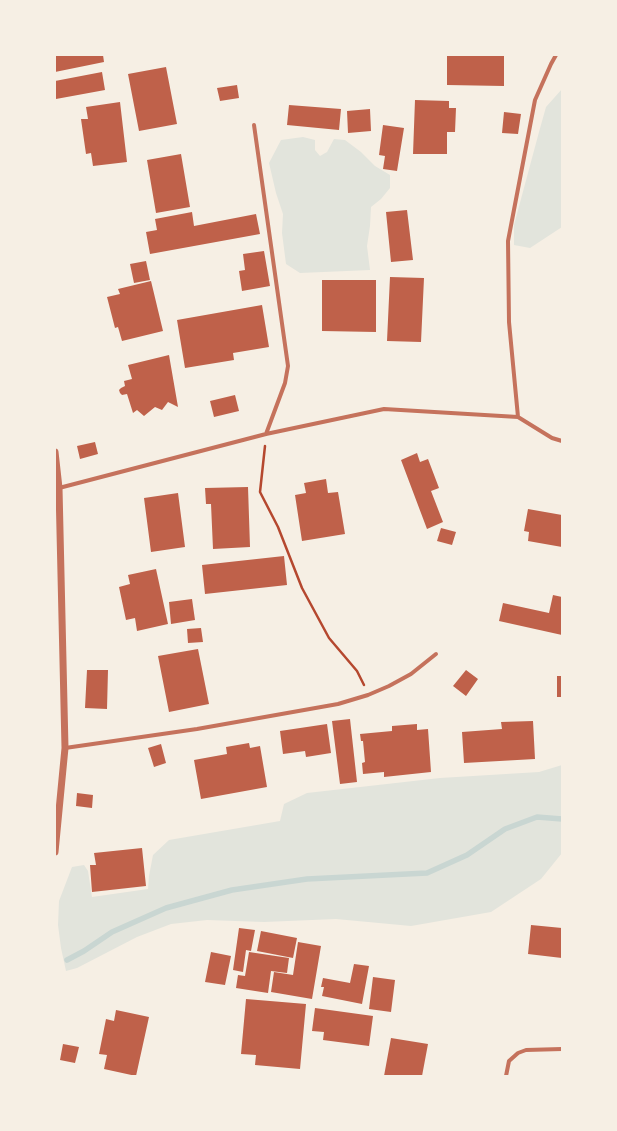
<!DOCTYPE html>
<style>
body{margin:0}
#map{position:relative;width:617px;height:1131px;overflow:hidden;background:#f6efe4;font-family:Montserrat,sans-serif}
canvas{display:block}
.frame{position:absolute;inset:0;border:56px solid #f6efe4;pointer-events:none}
</style>
<div id="map">
<canvas width="617" height="1131"></canvas>
<div class="frame"></div>
</div>
<script>
const ctx = document.querySelector('canvas').getContext('2d');
ctx.lineJoin = 'round';
function fillPath(path, color) {
  ctx.fillStyle = color;
  ctx.fill(path, 'evenodd');
}
function toPath(rows) {
  const path = new Path2D();
  for (const r of rows) {
    path.moveTo(r[0], r[1]);
    for (let i = 2; i < r.length; i += 2) path.lineTo(r[i], r[i + 1]);
  }
  return path;
}
function trace(path, color, width, dash) {
  ctx.strokeStyle = color;
  ctx.lineWidth = width;
  ctx.lineCap = dash ? 'butt' : 'round';
  ctx.setLineDash(dash || []);
  ctx.stroke(path);
}
const green = toPath([
 [562,89,562,227,530,248,514,245,514,225,539,132,546,107],
 [303,137,315,140,315,150,320,156,327,152,334,139,345,140,361,152,375,166,390,175,390,188,381,199,371,207,370,226,367,246,370,270,300,273,286,264,282,233,283,214,276,193,269,163,281,140],
 [562,765,562,853,541,879,491,912,411,926,336,919,264,922,207,920,171,924,137,937,77,968,66,971,61,948,58,925,59,901,72,867,84,865,88,871,92,897,148,889,149,876,153,855,169,840,280,821,284,804,307,793,440,778,539,772]
]);
const stream = toPath([
 [67,960,84,951,112,932,166,908,232,890,307,879,427,873,467,855,505,829,537,817,562,819]
]);
const building = toPath([
 [55,55,103,55,104,62,55,72],
 [447,55,504,55,504,86,447,85],
 [166,67,177,124,139,131,128,74],
 [102,72,105,90,56,99,55,81],
 [237,85,239,98,220,101,217,88],
 [415,100,449,101,449,108,456,108,455,132,447,132,447,154,413,154],
 [120,102,127,162,93,166,91,153,86,154,81,119,88,119,86,107],
 [289,105,341,109,339,130,287,125],
 [370,109,371,131,348,133,347,111],
 [504,112,521,114,518,134,502,133],
 [383,125,404,128,397,171,383,169,385,156,379,155],
 [181,154,190,207,156,213,147,160],
 [407,210,413,260,391,262,386,212],
 [192,212,194,226,256,214,260,234,150,254,146,232,157,230,155,219],
 [264,251,270,286,242,291,239,271,245,270,243,254],
 [146,261,150,280,134,283,130,264],
 [390,277,424,278,421,342,387,341],
 [322,280,376,280,376,332,322,331],
 [151,281,163,331,122,341,118,327,115,328,107,297,120,294,118,289],
 [262,305,269,347,233,353,234,360,185,368,177,320],
 [169,355,178,407,168,402,162,410,155,407,144,416,137,410,133,413,127,394,122,395,120,393,119,390,121,388,125,386,124,381,132,379,128,365],
 [235,395,239,411,214,417,210,401],
 [95,442,98,454,80,459,77,446],
 [417,453,420,462,428,459,439,488,431,491,443,522,427,529,401,460],
 [326,479,328,493,338,492,345,534,302,541,295,495,306,493,304,483],
 [248,487,250,547,213,549,211,504,206,504,205,488],
 [178,493,185,547,151,552,144,498],
 [528,509,562,515,562,547,528,541,529,532,524,531],
 [441,528,456,532,452,545,437,541],
 [284,556,287,585,205,594,202,565],
 [156,569,168,624,137,631,135,618,126,620,119,587,130,584,128,575],
 [553,595,562,597,562,635,499,621,503,603,549,613],
 [192,599,195,620,171,624,169,602],
 [201,628,203,642,188,643,187,629],
 [198,649,209,704,169,712,158,656],
 [87,670,108,670,107,709,85,708],
 [466,670,478,679,466,696,453,686],
 [557,676,562,676,562,697,557,697],
 [350,719,357,782,340,784,332,721],
 [533,721,535,759,464,763,462,732,502,729,501,722],
 [327,724,331,753,306,757,305,751,283,754,280,731],
 [417,724,417,730,428,729,431,772,384,777,384,772,363,774,362,763,365,762,363,741,361,741,360,734,392,731,392,726],
 [249,743,250,748,260,746,267,787,201,799,194,760,227,754,226,747],
 [161,744,166,763,154,767,148,748],
 [77,793,93,795,92,808,76,806],
 [142,848,146,886,92,892,90,865,96,865,94,853],
 [531,925,562,928,562,958,528,954],
 [239,928,255,930,251,951,246,950,243,972,233,970],
 [261,931,297,938,293,958,257,951],
 [298,942,321,946,312,999,271,992,274,972,293,975],
 [211,952,231,956,225,985,205,982],
 [249,952,289,958,287,973,271,971,268,993,236,988,238,975,245,976],
 [354,964,369,966,362,1004,322,996,324,987,321,987,323,978,350,983],
 [373,977,395,980,391,1012,369,1009],
 [246,999,306,1004,300,1069,255,1065,256,1055,241,1054],
 [315,1008,373,1016,369,1046,323,1040,324,1032,312,1031],
 [116,1010,149,1017,136,1076,104,1069,107,1055,99,1054,106,1019,114,1021],
 [391,1038,428,1044,422,1076,384,1076],
 [63,1044,79,1047,75,1063,60,1060]
]);
const path = toPath([
 [265,446,260,492,278,527,302,588,329,638,357,671,364,685]
]);
const minor = toPath([
 [254,125,288,366,285,383,266,434],
 [518,417,552,438,562,441],
 [55,488,59,488,266,434,384,409,518,417,509,322,508,241,535,100,551,64,556,55],
 [65,748,197,729,338,704,368,695,389,686,411,674,436,654],
 [506,1076,509,1061,518,1053,526,1050,562,1049]
]);
const tertiary = toPath([
 [55,452,59,488,65,748,55,852]
]);
fillPath(green, '#e2e4dc');
trace(stream, '#c9d6d2', 5.5);
fillPath(building, '#bf614a');
trace(path, '#b5482f', 2.5);
trace(minor, '#c5725c', 4);
trace(tertiary, '#c5725c', 7);
</script>
